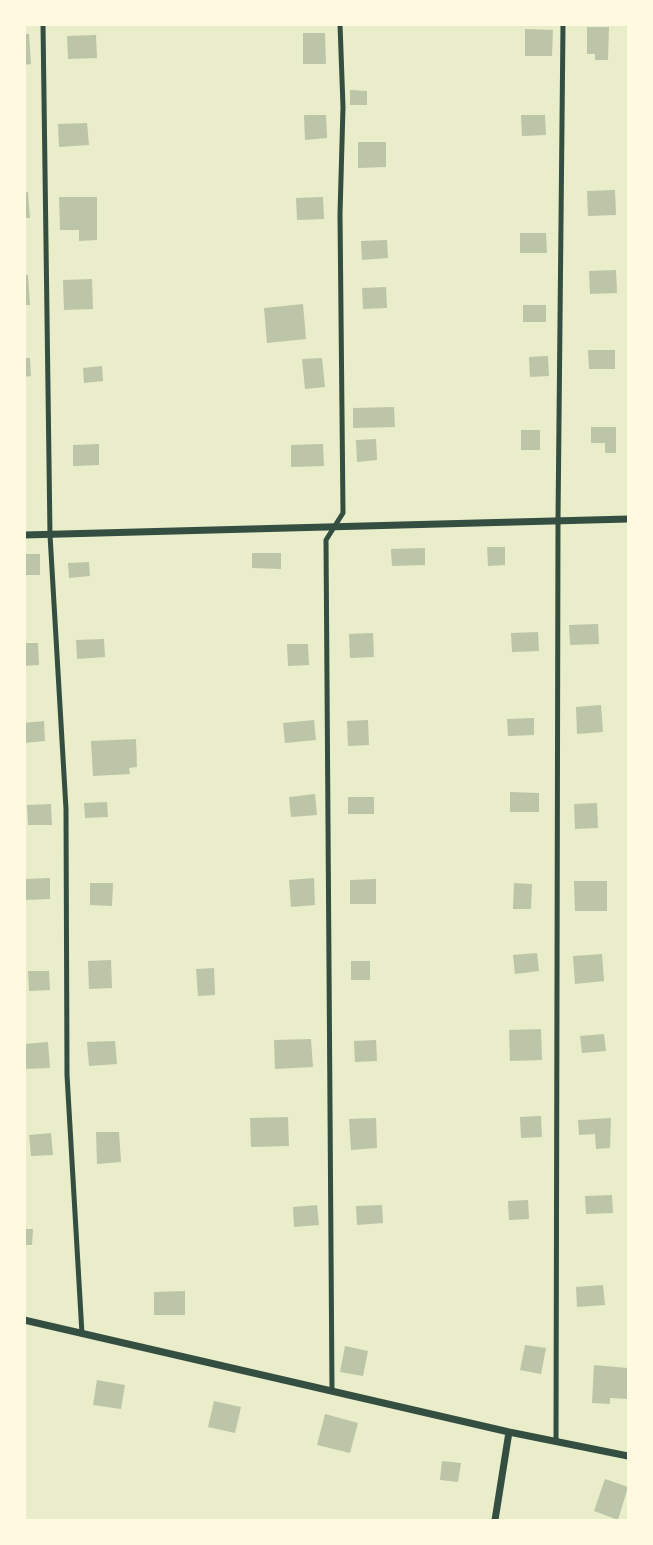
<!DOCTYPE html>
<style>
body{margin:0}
#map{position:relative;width:653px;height:1545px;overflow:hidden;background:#e9edc9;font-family:Roboto,sans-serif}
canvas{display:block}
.frame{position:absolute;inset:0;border:26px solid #fefae0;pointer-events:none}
</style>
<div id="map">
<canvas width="653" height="1545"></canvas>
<div class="frame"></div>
</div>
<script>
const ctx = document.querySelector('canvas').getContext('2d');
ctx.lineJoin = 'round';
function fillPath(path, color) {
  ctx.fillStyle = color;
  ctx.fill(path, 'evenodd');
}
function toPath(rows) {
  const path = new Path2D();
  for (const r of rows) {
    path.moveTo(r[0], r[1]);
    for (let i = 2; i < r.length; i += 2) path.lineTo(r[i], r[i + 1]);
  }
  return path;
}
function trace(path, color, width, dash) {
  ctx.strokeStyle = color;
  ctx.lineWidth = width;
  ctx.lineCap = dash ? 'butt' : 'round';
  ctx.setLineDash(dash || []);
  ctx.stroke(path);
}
const building = toPath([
 [587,27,609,27,608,60,595,60,595,54,587,54],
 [525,29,553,30,552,56,525,56],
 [303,33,325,33,326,64,303,64],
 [24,34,29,34,31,64,24,65],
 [96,35,97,58,68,59,67,36],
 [350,90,367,91,367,105,350,105],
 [304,115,326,115,327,138,305,140],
 [521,115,545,115,546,135,522,136],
 [87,123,89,145,59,147,58,124],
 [358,142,386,142,386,167,358,168],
 [615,190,616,215,588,216,587,191],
 [28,192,30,218,24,218,24,193],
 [59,197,97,197,97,240,79,241,79,230,60,230],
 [323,197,324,219,297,220,296,198],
 [520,233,546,233,547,253,520,253],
 [387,240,388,258,362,260,361,241],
 [616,270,617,293,590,294,589,271],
 [24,275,28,275,30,305,24,305],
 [92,279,93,309,64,310,63,280],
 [386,287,387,308,363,309,362,288],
 [303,304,306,339,267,343,264,308],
 [523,305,546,305,546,322,523,322],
 [588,350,615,350,615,369,589,369],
 [548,356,549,376,530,377,529,357],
 [24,358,30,358,31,376,24,377],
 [322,358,325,387,305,389,302,359],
 [102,366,103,381,84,383,83,368],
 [394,407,395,427,353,428,353,408],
 [591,427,616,427,616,453,605,453,605,443,591,443],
 [521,430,540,430,540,450,521,450],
 [376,439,377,460,357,462,356,440],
 [99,444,99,465,73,466,73,445],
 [323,444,324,466,291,467,291,445],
 [487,547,505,547,505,565,488,566],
 [425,548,425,565,392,566,391,549],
 [252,553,281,553,281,569,252,568],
 [24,554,40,554,40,575,24,575],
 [89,562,90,576,69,578,68,563],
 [598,624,599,644,570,645,569,625],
 [538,632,539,651,512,652,511,633],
 [373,633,374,657,350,658,349,634],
 [104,639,105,657,77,659,76,640],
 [24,643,38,643,39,665,24,666],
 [287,644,308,644,309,665,288,666],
 [601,705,603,732,577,734,576,707],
 [534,718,534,735,508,736,507,719],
 [314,720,316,740,285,743,283,723],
 [368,720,369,745,348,746,347,721],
 [44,721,45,741,24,743,24,723],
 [136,739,137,767,129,768,130,774,93,776,91,741],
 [510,792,539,793,539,812,510,812],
 [315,794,317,815,291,817,289,797],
 [348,797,374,797,374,814,348,814],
 [107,802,108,817,85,818,84,803],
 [597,803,598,828,575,829,574,804],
 [51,804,52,825,28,825,27,805],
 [50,878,50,899,24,900,24,879],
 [314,878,315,905,291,907,289,880],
 [376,879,376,904,350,904,350,880],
 [574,881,607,881,607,911,575,911],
 [90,883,113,883,112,906,90,905],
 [514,883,532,884,531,909,513,909],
 [537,953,539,971,515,974,513,955],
 [602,954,604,981,575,984,573,956],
 [111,960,112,988,89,989,88,961],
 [351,961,370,961,370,980,351,980],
 [214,968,215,995,198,996,196,969],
 [28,971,49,971,50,990,29,991],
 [541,1029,542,1060,510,1061,509,1030],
 [604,1034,606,1051,582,1053,580,1036],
 [311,1039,313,1067,275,1069,274,1040],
 [376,1040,377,1061,355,1062,354,1041],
 [115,1041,117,1064,89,1066,87,1042],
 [48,1042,50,1068,24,1069,24,1044],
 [541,1116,542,1137,521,1138,520,1117],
 [288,1117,289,1146,251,1147,250,1118],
 [376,1118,377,1148,351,1150,349,1119],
 [611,1118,610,1148,596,1149,595,1134,579,1135,578,1120],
 [96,1132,119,1132,121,1162,97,1164],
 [51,1133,53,1155,31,1156,29,1135],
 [612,1195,613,1213,586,1214,585,1196],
 [528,1200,529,1219,509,1220,508,1201],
 [317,1205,319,1225,294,1227,293,1207],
 [382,1205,383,1223,357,1225,356,1206],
 [24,1229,33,1229,32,1245,24,1245],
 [603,1285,605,1305,577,1307,576,1287],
 [185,1291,185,1315,154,1315,154,1292],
 [525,1345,546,1348,541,1374,520,1370],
 [345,1346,368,1351,363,1376,340,1372],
 [594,1365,628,1368,628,1399,610,1398,610,1404,592,1403],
 [97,1380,125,1385,121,1409,93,1405],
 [214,1401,241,1407,235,1433,208,1427],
 [325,1414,358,1423,350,1453,317,1445],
 [442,1461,461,1463,458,1482,440,1480],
 [605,1479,628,1487,618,1520,594,1511]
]);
const service = toPath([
 [43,24,50,535,66,809,67,1075,82,1334],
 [332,1390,326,540,343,513,340,214,343,107,340,24],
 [556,1441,558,520,563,24]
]);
const minor = toPath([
 [24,535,628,519],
 [24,1320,509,1432,628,1456],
 [495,1520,509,1432]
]);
fillPath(building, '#bcc5a7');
trace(service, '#344e41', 5);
trace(minor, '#344e41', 7);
</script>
